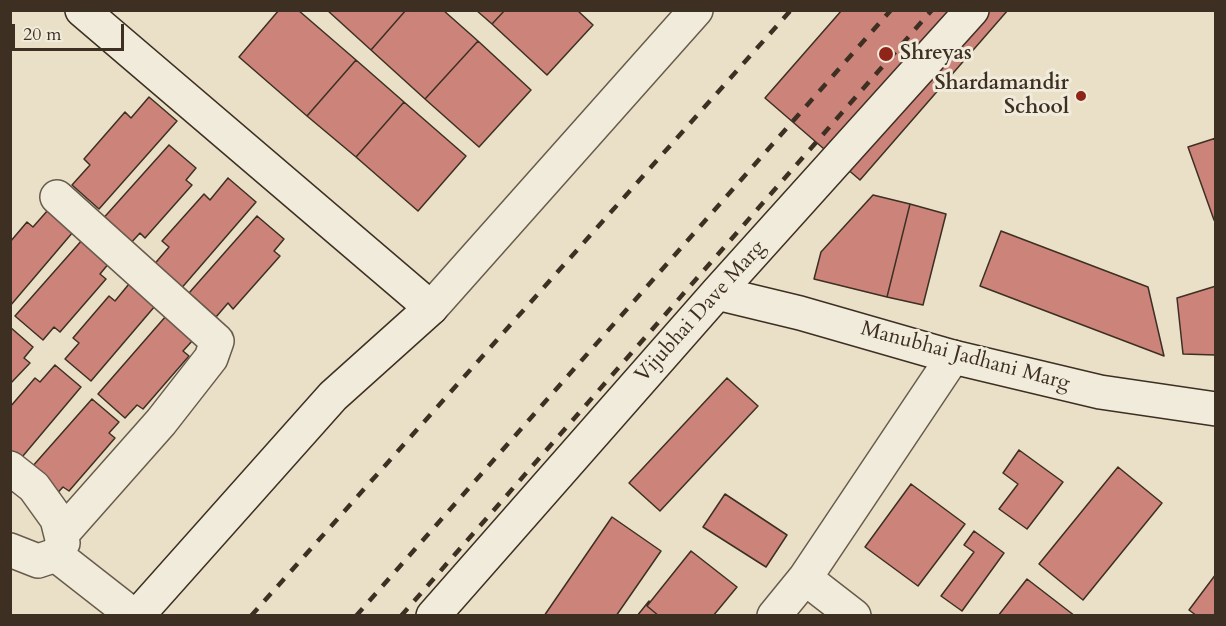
<!DOCTYPE html>
<style>
body{margin:0}
#map{position:relative;width:1226px;height:626px;overflow:hidden;background:#e9e0c7;font-family:Cardo,serif}
canvas{display:block}
.frame{position:absolute;inset:0;border:12px solid #3e2f23;pointer-events:none}
.scale{position:absolute;left:12px;top:24px;width:112px;height:27px;box-sizing:border-box;border:3px solid #3e2f23;border-top:0;padding-left:8px;font-size:18px;line-height:21px;white-space:nowrap;color:#3e2f23;-webkit-text-stroke:4px #f1ebdb;paint-order:stroke}
</style>
<div id="map">
<canvas width="1226" height="626"></canvas>
<div class="frame"></div>
<div class="scale">20 m</div>
</div>
<script>
const ctx = document.querySelector('canvas').getContext('2d');
ctx.lineJoin = 'round';
function fillPath(path, color) {
  ctx.fillStyle = color;
  ctx.fill(path, 'evenodd');
}
function toPath(rows) {
  const path = new Path2D();
  for (const r of rows) {
    path.moveTo(r[0], r[1]);
    for (let i = 2; i < r.length; i += 2) path.lineTo(r[i], r[i + 1]);
  }
  return path;
}
function trace(path, color, width, dash) {
  ctx.strokeStyle = color;
  ctx.lineWidth = width;
  ctx.lineCap = dash ? 'butt' : 'round';
  ctx.setLineDash(dash || []);
  ctx.stroke(path);
}
function drawText(font, color, halo, rows, align = 'center') {
  ctx.font = font + ' Cardo,serif';
  ctx.lineWidth = 6;
  ctx.setLineDash([]);
  ctx.textBaseline = 'middle';
  ctx.strokeStyle = halo;
  ctx.fillStyle = color;
  for (const [text, x, y, turn = 0] of rows) {
    ctx.save();
    ctx.translate(x, y);
    ctx.rotate((+turn || 0) * Math.PI / 180);
    ctx.textAlign = isNaN(turn) ? turn : align;
    if (halo) ctx.strokeText(text, 0, 0);
    ctx.fillText(text, 0, 0);
    ctx.restore();
  }
}
const building = toPath([
 [279,10,298,10,356,60,307,116,239,57,279,10],
 [327,10,406,10,371,50,327,10],
 [406,10,443,10,478,41,425,99,371,50,406,10],
 [476,10,505,10,492,24,476,10],
 [505,10,577,10,593,25,547,75,492,24,505,10],
 [842,10,1008,10,860,180,765,98,842,10],
 [478,41,531,90,479,147,425,99,478,41],
 [356,60,404,102,356,157,307,116,356,60],
 [149,97,177,121,99,209,72,185,90,165,84,159,125,112,131,118,149,97],
 [404,102,466,156,418,211,356,157,404,102],
 [1216,138,1216,220,1214,220,1188,147,1216,138],
 [169,145,196,168,186,180,192,185,145,238,140,233,128,246,100,222,169,145],
 [228,178,256,202,179,291,152,267,169,247,162,241,204,194,210,200,228,178],
 [873,195,910,204,887,297,814,279,821,252,873,195],
 [910,204,946,214,923,305,887,297,910,204],
 [48,210,73,232,10,306,10,242,27,222,33,227,48,210],
 [257,216,284,239,274,251,280,256,233,309,228,303,216,317,189,293,257,216],
 [1001,231,1148,287,1164,356,980,286,1001,231],
 [83,239,110,262,100,274,106,279,60,332,54,327,43,340,15,316,83,239],
 [129,284,155,306,91,381,65,359,79,343,73,338,109,296,115,301,129,284],
 [1216,286,1216,355,1183,354,1177,298,1216,286],
 [166,316,193,340,183,351,189,356,143,409,137,405,125,418,98,394,166,316],
 [10,327,33,347,24,358,30,363,10,384,10,327],
 [55,365,81,387,17,463,10,457,10,407,35,378,40,382,55,365],
 [727,378,758,406,660,511,629,483,727,378],
 [92,399,119,422,109,433,115,438,69,491,63,487,51,500,24,476,92,399],
 [1019,450,1063,482,1027,529,999,509,1018,484,1003,473,1019,450],
 [1118,467,1162,503,1083,600,1039,564,1118,467],
 [911,484,965,524,918,586,865,547,911,484],
 [725,494,787,535,766,567,703,527,725,494],
 [612,517,661,551,616,616,544,616,612,517],
 [974,531,1004,553,962,611,941,596,974,552,964,545,974,531],
 [691,551,737,587,713,616,659,616,647,606,691,551],
 [1216,574,1216,616,1197,616,1189,610,1216,574],
 [1027,579,1075,616,998,616,1027,579],
 [649,601,647,606,659,616,637,616,649,601]
]);
const street = toPath([
 [57,197,217,341,211,358,161,422,61,535],
 [431,308,696,10],
 [10,468,34,487,57,519,63,543,56,555,38,561,10,550],
 [56,555,134,616],
 [805,578,854,616],
 [774,616,805,578,953,357]
]);
const secondary = toPath([
 [82,10,431,308,333,396,137,616],
 [717,293,800,313,953,357,1100,392,1216,409],
 [433,616,717,293,972,10]
]);
const rail = toPath([
 [251,616,791,10],
 [356,616,891,10],
 [401,616,932,10]
]);
const markers = [
 [886,54,8,"#8f2418"],
 [1081,96,6,"#8f2418"]
];
const poiNames = [
 ["Shreyas",900,54],
 ["Shardamandir",1069,84,"right"],
 ["School",1069,108,"right"]
];
const streetNames = [
 ["Vijubhai Dave Marg",701,312,-48],
 ["Manubhai Jadhani Marg",965,357,15]
];
fillPath(building, '#cc847a');
trace(building, '#3e2f23', 1.5);
trace(street, '#695b4c', 36);
trace(secondary, '#3e2f23', 36);
trace(street, '#f1ebdb', 33);
trace(secondary, '#f1ebdb', 33);
trace(rail, '#3e2f23', 4.5, [10, 10]);
for (const [x, y, r, color] of markers) {
  const dot = new Path2D();
  dot.arc(x, y, r, 0, 2 * Math.PI);
  ctx.fillStyle = color;
  ctx.fill(dot);
  trace(dot, '#f1ebdb', 2);
}
drawText('bold 21px', '#3e2f23', '#f1ebdb', poiNames, 'left');
drawText('21px', '#3e2f23', '#f1ebdb', streetNames);
</script>
